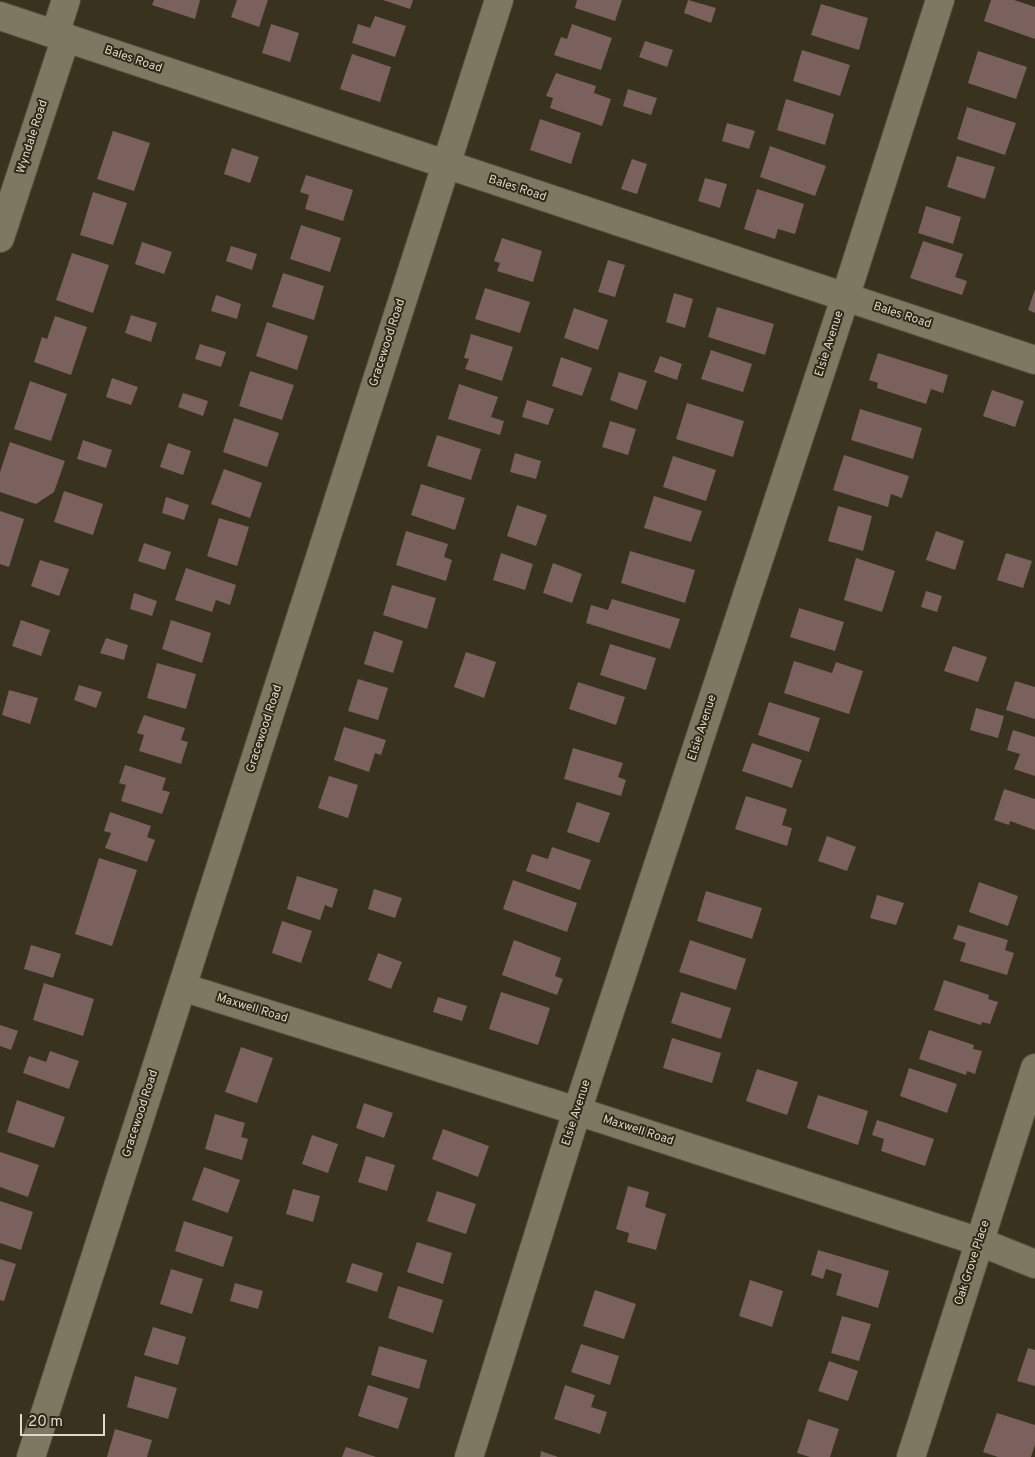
<!DOCTYPE html>
<style>
body{margin:0}
#map{position:relative;width:1035px;height:1457px;overflow:hidden;background:#38321f;font-family:Overpass,sans-serif}
canvas{display:block}
.scale{position:absolute;left:20px;top:1414px;width:85px;height:22px;box-sizing:border-box;border:2px solid #ddd9ce;border-top:0;padding-left:6px;font-size:15px;line-height:18px;white-space:nowrap;color:#ddd9ce;-webkit-text-stroke:4px #2e2815;paint-order:stroke}
</style>
<div id="map">
<canvas width="1035" height="1457"></canvas>
<div class="scale">20 m</div>
</div>
<script>
const ctx = document.querySelector('canvas').getContext('2d');
ctx.lineJoin = 'round';
function fillPath(path, color) {
  ctx.fillStyle = color;
  ctx.fill(path, 'evenodd');
}
function toPath(rows) {
  const path = new Path2D();
  for (const r of rows) {
    path.moveTo(r[0], r[1]);
    for (let i = 2; i < r.length; i += 2) path.lineTo(r[i], r[i + 1]);
  }
  return path;
}
function trace(path, color, width, dash) {
  ctx.strokeStyle = color;
  ctx.lineWidth = width;
  ctx.lineCap = dash ? 'butt' : 'round';
  ctx.setLineDash(dash || []);
  ctx.stroke(path);
}
function drawText(font, color, halo, rows, align = 'center') {
  ctx.font = font + ' Overpass,sans-serif';
  ctx.lineWidth = 4;
  ctx.setLineDash([]);
  ctx.textBaseline = 'middle';
  ctx.strokeStyle = halo;
  ctx.fillStyle = color;
  for (const [text, x, y, turn = 0] of rows) {
    ctx.save();
    ctx.translate(x, y);
    ctx.rotate((+turn || 0) * Math.PI / 180);
    ctx.textAlign = isNaN(turn) ? turn : align;
    if (halo) ctx.strokeText(text, 0, 0);
    ctx.fillText(text, 0, 0);
    ctx.restore();
  }
}
const building = toPath([
 [154,0,200,0,195,19,152,5],
 [237,0,268,0,259,27,231,17],
 [383,0,413,0,410,9],
 [577,0,622,0,615,21,575,8],
 [688,0,716,8,711,23,684,13],
 [991,0,1014,0,1035,7,1035,39,984,21],
 [821,4,868,18,859,50,811,35],
 [375,16,406,26,395,57,352,43,358,24,370,28],
 [271,24,299,33,290,62,262,53],
 [572,24,612,38,601,70,554,55,561,37,567,39],
 [645,41,673,50,667,67,639,57],
 [802,50,850,65,840,96,793,81],
 [978,51,1027,67,1016,99,968,83],
 [352,54,391,67,380,102,340,89],
 [556,73,596,86,594,93,611,99,602,126,550,108,553,98,546,96],
 [628,89,657,98,651,115,623,106],
 [786,99,834,114,825,145,777,130],
 [967,107,1016,123,1005,155,957,139],
 [540,119,581,133,571,164,530,150],
 [727,123,755,131,749,149,722,141],
 [113,131,150,143,134,191,97,179],
 [770,146,826,166,815,196,760,177],
 [232,148,259,157,250,183,224,174],
 [957,156,995,167,985,199,947,187],
 [632,159,647,164,637,194,621,189],
 [306,175,353,190,343,221,305,209,309,195,300,192],
 [705,178,727,184,720,208,698,201],
 [757,189,804,204,795,234,778,229,775,239,744,229],
 [93,192,127,203,113,245,80,235],
 [926,206,961,217,953,244,918,233],
 [301,225,341,238,330,272,290,259],
 [502,238,542,251,533,282,497,271,500,263,494,261],
 [923,241,963,254,955,277,967,281,962,295,910,278],
 [142,242,172,252,164,274,135,264],
 [231,246,257,254,252,270,226,261],
 [72,253,109,265,93,313,56,300],
 [608,260,625,265,615,297,598,292],
 [283,273,324,286,314,320,272,307],
 [485,288,530,302,520,333,475,319],
 [1035,289,1035,313,1028,310],
 [674,293,693,299,685,328,666,322],
 [216,295,241,304,237,319,211,311],
 [717,307,774,324,765,355,708,337],
 [574,308,608,320,598,350,564,338],
 [131,315,157,323,151,342,125,333],
 [55,316,87,327,71,375,34,362,42,337,47,339],
 [267,322,308,336,297,370,256,356],
 [471,334,513,347,502,381,465,369,469,359,464,358],
 [200,344,226,352,221,367,195,359],
 [711,350,752,364,743,392,701,379],
 [878,353,948,375,943,393,931,389,926,404,877,388,878,383,869,380],
 [660,356,682,364,677,380,654,372],
 [561,357,592,368,582,396,552,386],
 [250,371,294,385,282,420,239,406],
 [619,372,647,381,637,410,610,400],
 [112,378,138,387,131,405,106,397],
 [30,381,67,394,51,441,14,429],
 [459,384,498,397,491,417,504,421,500,435,448,419],
 [992,390,1024,401,1015,427,983,416],
 [183,393,208,401,203,416,178,407],
 [527,400,554,409,548,425,522,417],
 [687,403,744,421,733,457,676,439],
 [860,409,922,428,913,459,851,440],
 [234,418,279,433,267,467,223,452],
 [610,421,636,429,628,455,602,447],
 [437,435,481,449,471,480,427,466],
 [83,440,112,450,106,468,77,459],
 [10,442,65,461,54,492,36,504,0,492,0,472],
 [168,443,191,451,183,475,160,467],
 [515,453,541,461,536,479,510,472],
 [844,455,909,476,902,498,891,494,888,507,833,490],
 [673,456,716,470,706,501,663,487],
 [224,469,262,483,250,518,211,504],
 [421,484,465,498,455,530,411,515],
 [64,491,103,504,93,535,54,522],
 [654,496,702,511,691,542,644,528],
 [166,497,189,505,184,520,162,513],
 [517,505,547,515,536,546,507,536],
 [838,506,872,516,863,551,828,541],
 [0,511,24,519,9,567,0,564],
 [219,518,249,527,237,566,207,556],
 [406,531,448,544,444,557,452,560,446,581,396,565],
 [936,531,964,541,955,570,926,560],
 [144,543,171,552,165,570,138,561],
 [630,551,695,570,685,603,621,583],
 [501,553,533,564,525,590,493,580],
 [1006,553,1032,561,1023,588,997,580],
 [856,558,895,571,882,612,844,600],
 [40,560,69,569,59,596,31,586],
 [553,563,582,574,572,603,543,593],
 [186,568,236,585,230,605,216,600,212,612,175,600],
 [392,585,436,598,427,629,383,615],
 [926,591,942,596,937,612,921,607],
 [134,593,157,601,152,616,130,609],
 [612,599,680,619,670,649,586,623,591,605,608,610],
 [799,608,844,622,835,651,790,637],
 [21,620,50,630,41,656,12,646],
 [171,620,211,633,202,663,162,649],
 [374,631,403,641,393,673,364,664],
 [106,638,128,645,124,660,100,653],
 [610,644,656,658,646,690,600,675],
 [953,646,987,657,978,682,944,671],
 [466,652,496,662,484,698,454,687],
 [794,661,832,673,836,662,863,671,849,714,784,693],
 [157,663,196,674,186,709,147,698],
 [358,679,388,688,378,720,348,711],
 [1015,681,1035,687,1035,719,1006,710],
 [578,682,625,697,616,725,569,709],
 [79,685,102,692,96,708,74,700],
 [9,690,38,698,30,724,2,715],
 [769,702,820,718,809,752,758,735],
 [976,708,1004,716,998,738,970,730],
 [144,715,185,728,181,740,188,742,181,764,139,751,144,735,137,733],
 [344,727,386,740,381,755,375,753,369,772,334,760],
 [1013,730,1035,737,1035,776,1014,769,1020,754,1007,750],
 [752,743,802,760,792,788,742,771],
 [573,748,623,763,618,777,626,780,621,796,564,779],
 [125,765,166,778,162,790,170,792,162,814,121,801,126,785,119,783],
 [329,776,358,785,348,818,318,808],
 [1004,789,1035,799,1035,830,1010,821,1009,825,994,820],
 [746,796,787,809,782,825,792,828,787,846,735,829],
 [577,802,610,813,599,843,567,832],
 [110,812,151,826,147,837,155,840,147,862,105,848,111,833,104,831],
 [827,836,856,847,847,871,818,861],
 [552,847,591,860,580,890,526,871,532,854,548,859],
 [99,858,137,870,112,946,75,934],
 [297,876,338,889,332,908,325,905,320,920,287,909],
 [513,880,577,903,567,932,503,909],
 [979,882,1018,896,1008,926,969,912],
 [374,889,402,898,395,918,368,909],
 [706,891,762,908,752,939,697,921],
 [877,895,904,903,896,925,870,918],
 [282,921,312,931,301,963,272,953],
 [958,925,1008,940,1005,950,1014,953,1007,975,960,961,966,943,953,939],
 [514,940,561,958,555,976,563,979,557,995,502,975],
 [690,940,746,959,736,990,679,972],
 [31,945,61,954,53,978,24,969],
 [378,953,402,962,391,989,368,980],
 [944,980,989,995,988,999,998,1002,990,1024,982,1022,981,1025,934,1010],
 [44,983,94,999,83,1036,33,1020],
 [501,992,550,1008,538,1045,489,1029],
 [681,992,731,1008,721,1039,671,1023],
 [438,997,467,1006,462,1021,433,1012],
 [0,1025,18,1031,11,1050,0,1046],
 [929,1030,974,1045,973,1049,982,1051,975,1074,967,1071,966,1075,919,1059],
 [672,1038,721,1053,712,1083,663,1068],
 [241,1047,273,1058,257,1103,225,1092],
 [50,1051,79,1061,69,1089,23,1073,29,1056,46,1062],
 [909,1068,957,1084,947,1113,900,1096],
 [757,1069,798,1082,787,1115,746,1101],
 [818,1095,868,1111,858,1145,807,1128],
 [17,1100,65,1117,54,1148,7,1132],
 [364,1103,393,1113,384,1138,356,1128],
 [215,1114,245,1123,241,1137,248,1139,242,1160,205,1149],
 [877,1120,934,1139,925,1166,881,1151,884,1139,872,1135],
 [443,1129,489,1146,478,1177,432,1159],
 [312,1135,338,1144,328,1173,302,1164],
 [0,1152,39,1165,28,1197,0,1187],
 [366,1156,395,1165,387,1191,358,1182],
 [204,1167,240,1180,228,1213,192,1200],
 [628,1186,649,1192,645,1207,666,1214,656,1250,627,1242,629,1233,616,1229],
 [293,1189,320,1196,313,1222,286,1214],
 [437,1191,476,1204,466,1234,427,1221],
 [0,1201,33,1212,21,1250,0,1243],
 [184,1221,233,1237,223,1267,175,1251],
 [417,1242,452,1253,443,1284,407,1272],
 [818,1250,889,1271,878,1308,836,1295,842,1274,826,1269,823,1279,811,1275],
 [0,1259,16,1264,4,1301,0,1300],
 [352,1263,383,1273,377,1292,346,1282],
 [171,1269,203,1279,192,1314,160,1304],
 [750,1280,783,1291,772,1327,739,1316],
 [235,1283,263,1291,258,1309,230,1301],
 [398,1286,443,1300,433,1333,388,1318],
 [595,1290,636,1304,624,1339,583,1326],
 [842,1316,871,1324,859,1361,831,1353],
 [153,1327,186,1337,178,1365,144,1355],
 [581,1344,619,1356,610,1385,571,1372],
 [379,1346,427,1360,419,1389,371,1375],
 [1028,1348,1035,1350,1035,1386,1017,1381],
 [829,1361,858,1371,848,1401,818,1391],
 [135,1376,177,1388,168,1419,127,1407],
 [368,1385,408,1398,398,1429,358,1416],
 [565,1385,595,1395,591,1407,607,1412,600,1434,554,1419],
 [997,1413,1035,1425,1035,1445,1031,1457,998,1457,983,1452],
 [808,1419,839,1429,830,1457,810,1457,797,1453],
 [115,1429,152,1440,147,1457,107,1457],
 [346,1447,376,1457,342,1457],
 [541,1451,558,1457,540,1457]
]);
const minor = toPath([
 [0,16,1035,360],
 [55,34,66,0],
 [0,238,66,37],
 [182,987,577,1111,980,1242,1035,1264],
 [31,1457,499,0],
 [469,1457,577,1111,845,298,940,0],
 [911,1457,1035,1068]
]);
const streetNames = [
 ["Bales Road",133,60,19],
 ["Wyndale Road",33,137,-72],
 ["Bales Road",517,189,18],
 ["Bales Road",902,316,18],
 ["Gracewood Road",388,343,-72],
 ["Elsie Avenue",830,344,-72],
 ["Elsie Avenue",703,728,-72],
 ["Gracewood Road",265,729,-72],
 ["Maxwell Road",252,1009,17],
 ["Elsie Avenue",577,1113,-72],
 ["Gracewood Road",141,1114,-72],
 ["Maxwell Road",638,1131,18],
 ["Oak Grove Place",973,1263,-72]
];
fillPath(building, '#7a615e');
trace(minor, '#554f3f', 30);
trace(minor, '#7e7862', 28);
drawText('12px', '#ddd9ce', '#2e2815', streetNames);
</script>
